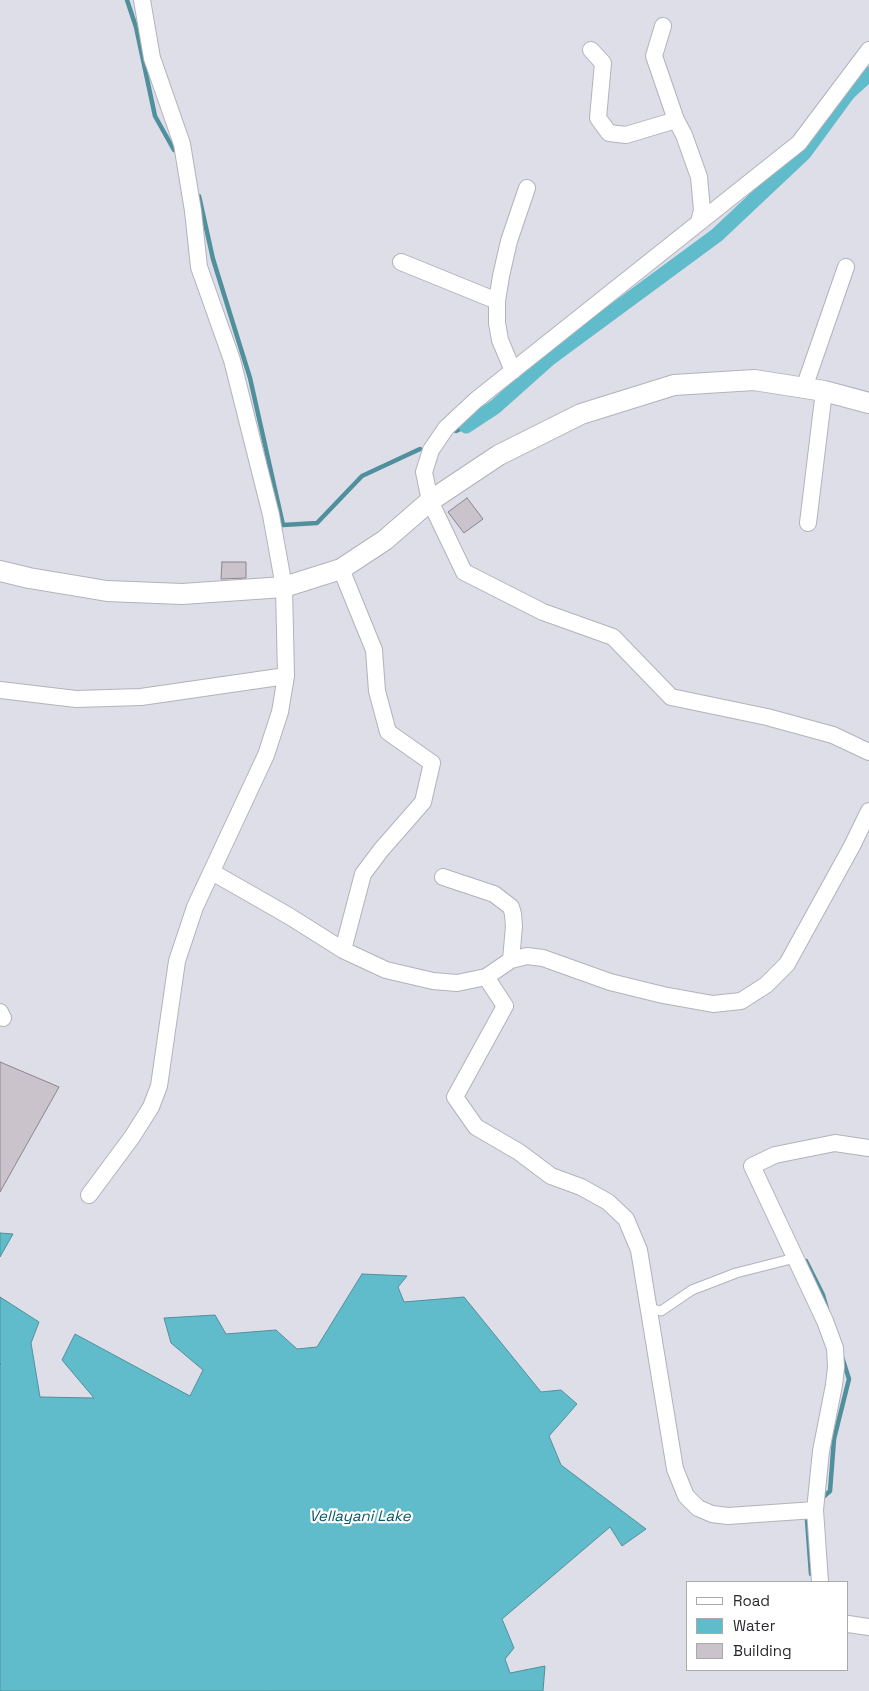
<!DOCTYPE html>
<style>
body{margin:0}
#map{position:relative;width:869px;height:1691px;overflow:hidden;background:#dedee8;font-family:"Space Grotesk",sans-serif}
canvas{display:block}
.legend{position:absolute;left:686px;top:1581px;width:162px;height:90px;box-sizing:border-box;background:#fff;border:1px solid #aaaaab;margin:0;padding:6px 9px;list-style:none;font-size:15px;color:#2a2a2e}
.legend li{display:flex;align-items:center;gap:10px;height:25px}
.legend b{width:25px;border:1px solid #aaaaab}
</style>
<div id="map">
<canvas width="869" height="1691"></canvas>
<ul class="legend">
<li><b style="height:6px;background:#fff"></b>Road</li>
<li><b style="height:14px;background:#60bbcb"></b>Water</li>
<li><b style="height:14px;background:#cbc3cc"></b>Building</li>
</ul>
</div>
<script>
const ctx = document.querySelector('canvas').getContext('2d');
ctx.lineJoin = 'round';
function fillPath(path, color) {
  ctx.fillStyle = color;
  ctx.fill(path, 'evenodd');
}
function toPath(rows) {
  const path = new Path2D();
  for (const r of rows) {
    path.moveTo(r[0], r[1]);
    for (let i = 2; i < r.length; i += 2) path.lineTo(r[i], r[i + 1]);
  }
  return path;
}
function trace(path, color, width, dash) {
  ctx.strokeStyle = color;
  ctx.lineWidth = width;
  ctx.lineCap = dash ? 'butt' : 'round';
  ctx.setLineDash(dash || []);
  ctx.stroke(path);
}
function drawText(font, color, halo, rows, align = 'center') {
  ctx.font = font + ' "Space Grotesk",sans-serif';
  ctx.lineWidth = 4.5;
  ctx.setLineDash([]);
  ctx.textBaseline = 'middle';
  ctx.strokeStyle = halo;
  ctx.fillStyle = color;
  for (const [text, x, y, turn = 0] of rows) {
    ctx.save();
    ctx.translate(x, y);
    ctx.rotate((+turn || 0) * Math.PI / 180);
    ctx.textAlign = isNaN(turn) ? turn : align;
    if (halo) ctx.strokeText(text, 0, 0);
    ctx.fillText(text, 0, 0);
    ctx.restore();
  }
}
const water = toPath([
 [0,1233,13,1234,0,1257,0,1233],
 [362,1274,407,1276,398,1287,404,1302,464,1297,541,1392,561,1390,577,1404,549,1436,561,1465,646,1529,622,1546,610,1527,502,1619,514,1648,505,1659,510,1673,545,1666,543,1691,0,1691,0,1365,1,1364,0,1363,0,1297,39,1322,31,1343,40,1397,94,1398,62,1360,75,1334,190,1396,203,1370,171,1343,164,1318,215,1315,226,1334,276,1330,297,1349,317,1347,362,1274]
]);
const stream = toPath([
 [127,0,136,27,155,116,174,150],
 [199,196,213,259,250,378,283,525,317,523,362,476,420,449],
 [456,431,466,426],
 [806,1261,823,1295,827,1309],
 [821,1499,830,1491,834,1439,849,1379,842,1357],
 [807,1520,811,1574]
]);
const canal = toPath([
 [466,426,495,407,550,358,717,235,804,153,848,93,869,74]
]);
const building = toPath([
 [467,498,483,519,464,533,448,512,467,498],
 [222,562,246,562,246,578,221,579,222,562],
 [0,1062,59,1087,0,1192,0,1062]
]);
const service = toPath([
 [649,1308,661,1311,692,1290,736,1273,795,1258]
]);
const minor = toPath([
 [663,26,654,56,676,120],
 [591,50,603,63,598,118,609,133,626,135,676,120,684,135,699,177,702,210,699,222],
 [869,50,799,143,476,400,446,428,431,450,424,472,430,501,464,572,543,612,613,637,671,697,767,717,833,735,869,752],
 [401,262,497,301],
 [513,371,500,340,497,323,497,301,501,276,509,241,527,188],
 [804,388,846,267],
 [808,523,824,391],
 [341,569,374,650,377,691,388,732,432,763,423,802,381,850,363,874,343,950],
 [0,690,76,699,141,697,286,676],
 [212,872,289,916,343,950,386,970,433,981,457,983,486,977,511,960,527,956,543,958,610,982,663,995,713,1004,741,1001,766,985,787,964,852,846,869,811],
 [443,877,494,894,511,907,513,914,514,926,511,960],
 [486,977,505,1006,455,1097,476,1127,519,1152,551,1176,581,1187,608,1202,626,1219,639,1250,675,1469,686,1496,698,1508,712,1514,728,1516,815,1510],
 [0,1012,3,1018],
 [89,1195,132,1137,151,1107,159,1086,177,961,195,907,266,755,280,712,286,676,284,587,271,515,232,360,199,267,193,211,182,144,152,58,142,0],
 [820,1582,815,1510,821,1451,834,1385,836,1367,835,1348,825,1321,752,1166,775,1155,835,1143,869,1148],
 [848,1624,869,1627]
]);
const tertiary = toPath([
 [0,571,29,578,107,591,182,594,284,587,341,569,385,540,430,501,499,455,581,414,674,385,754,380,824,391,869,403]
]);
const waterNames = [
 ["Vellayani Lake",360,1517]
];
fillPath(water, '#60bbcb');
trace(water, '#50909c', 1);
trace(stream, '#50909c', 4.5);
trace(canal, '#60bbcb', 15);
fillPath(building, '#cbc3cc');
trace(building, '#8b848c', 1);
trace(service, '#b2b2bc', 11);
trace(minor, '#b2b2bc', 18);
trace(tertiary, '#b2b2bc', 22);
trace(service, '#fff', 9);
trace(minor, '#fff', 16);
trace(tertiary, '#fff', 20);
drawText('italic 15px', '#065864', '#fff', waterNames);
</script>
